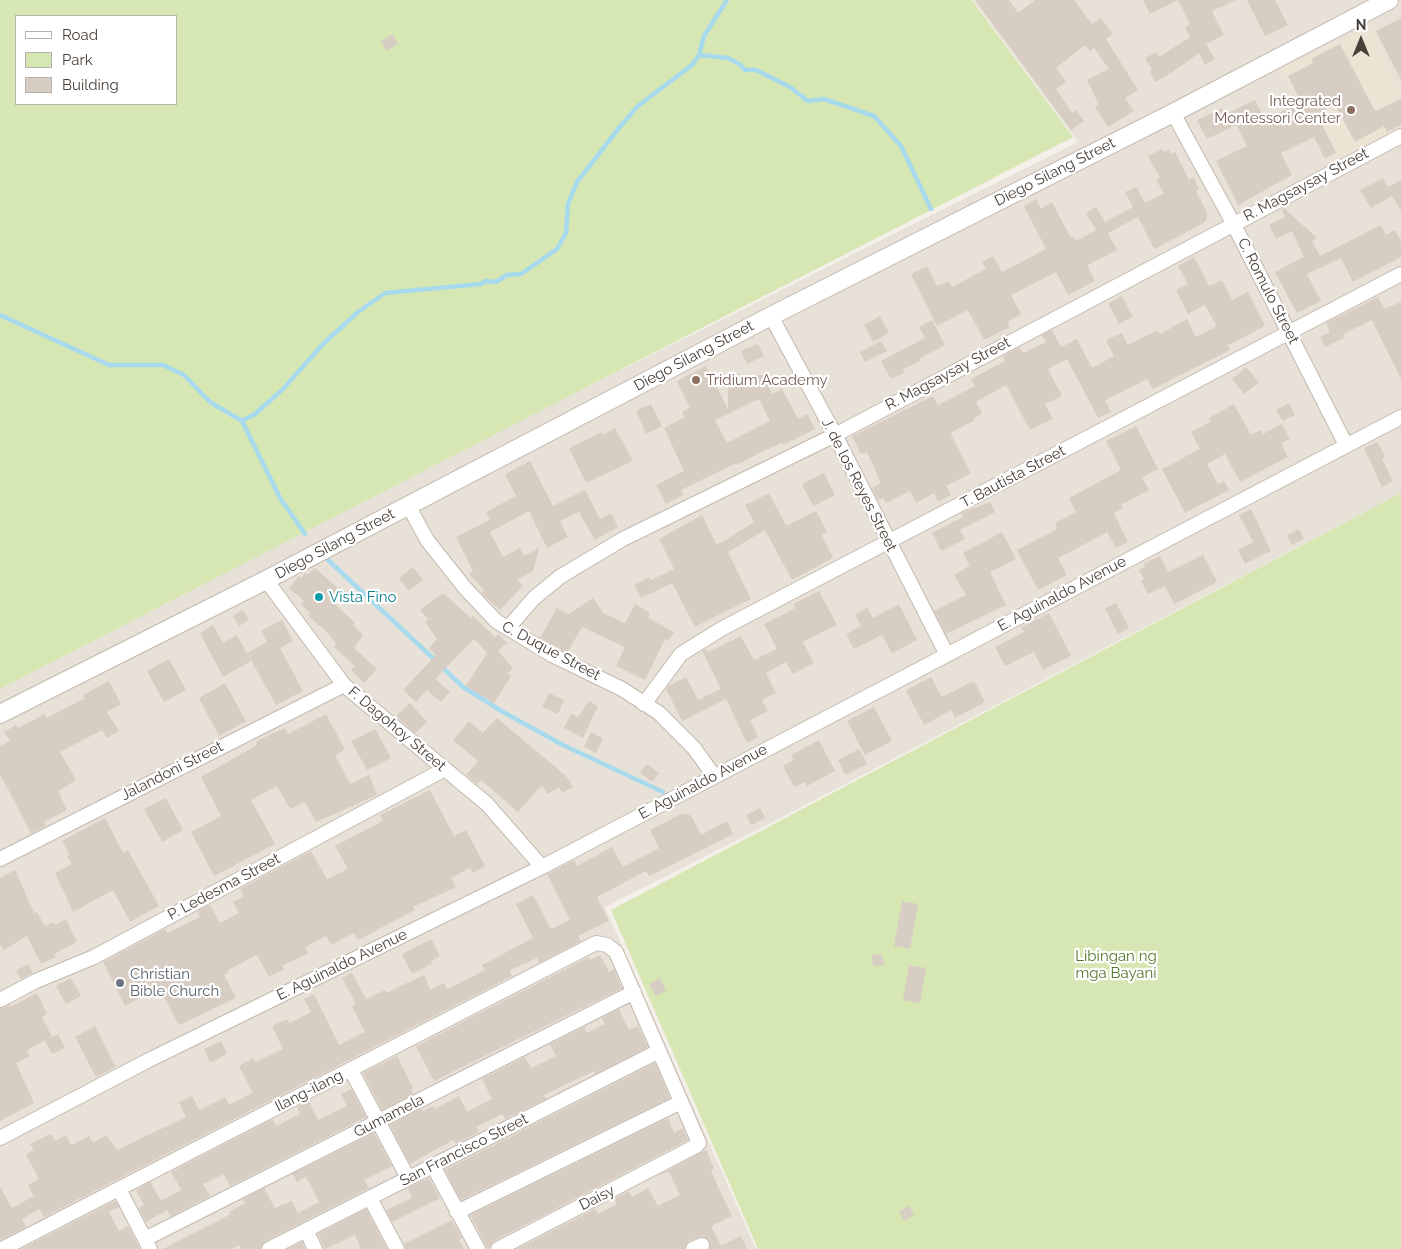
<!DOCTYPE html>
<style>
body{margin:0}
#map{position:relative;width:1401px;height:1249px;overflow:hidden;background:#f4f0e9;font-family:Raleway,sans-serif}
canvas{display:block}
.legend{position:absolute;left:15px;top:15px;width:162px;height:90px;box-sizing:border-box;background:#fff;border:1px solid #b6b2af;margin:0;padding:6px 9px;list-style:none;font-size:15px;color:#483f38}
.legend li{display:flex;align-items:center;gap:10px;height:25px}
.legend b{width:25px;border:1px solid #b6b2af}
.north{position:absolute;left:1336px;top:15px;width:50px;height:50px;-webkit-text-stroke:4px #fff;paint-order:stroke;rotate:0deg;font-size:14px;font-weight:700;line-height:20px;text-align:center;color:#483f38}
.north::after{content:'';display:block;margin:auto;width:18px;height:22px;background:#483f38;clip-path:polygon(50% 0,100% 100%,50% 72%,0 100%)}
</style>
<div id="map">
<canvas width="1401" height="1249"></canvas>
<ul class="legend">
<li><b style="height:6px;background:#fff"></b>Road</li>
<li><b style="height:14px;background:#d6e7b4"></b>Park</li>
<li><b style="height:14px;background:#d8cdc2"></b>Building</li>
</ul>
<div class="north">N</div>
</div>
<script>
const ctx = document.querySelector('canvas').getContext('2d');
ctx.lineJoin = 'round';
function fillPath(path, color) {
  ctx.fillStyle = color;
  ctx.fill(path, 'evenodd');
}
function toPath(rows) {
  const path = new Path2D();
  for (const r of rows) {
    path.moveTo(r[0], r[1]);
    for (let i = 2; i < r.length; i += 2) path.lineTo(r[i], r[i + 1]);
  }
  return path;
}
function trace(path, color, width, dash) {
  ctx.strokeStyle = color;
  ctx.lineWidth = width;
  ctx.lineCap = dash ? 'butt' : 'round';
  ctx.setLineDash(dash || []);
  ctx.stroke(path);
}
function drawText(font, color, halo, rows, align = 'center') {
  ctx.font = font + ' Raleway,sans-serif';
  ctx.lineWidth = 4.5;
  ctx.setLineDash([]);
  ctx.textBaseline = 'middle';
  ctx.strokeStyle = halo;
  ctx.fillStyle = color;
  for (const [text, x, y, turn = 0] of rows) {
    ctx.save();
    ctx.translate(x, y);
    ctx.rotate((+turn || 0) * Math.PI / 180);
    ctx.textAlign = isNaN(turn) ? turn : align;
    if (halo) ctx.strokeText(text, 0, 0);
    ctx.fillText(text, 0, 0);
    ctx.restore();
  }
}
const residential = toPath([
 [973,0,1401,0,1401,493,771,823,605,907,756,1249,0,1249,0,689,541,410,1078,142]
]);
const education = toPath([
 [1371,24,1401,92,1401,128,1329,164,1281,68]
]);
const green = toPath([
 [0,0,972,0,1073,137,0,689],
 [16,16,176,16,176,104,16,104],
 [1401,493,1401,1249,769,1249,777,1243,768,1249,758,1249,611,910]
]);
const stream = toPath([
 [699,55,728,58,741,65,745,70,756,70,790,87,808,101,824,99,874,116,901,146,931,209],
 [0,315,109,365,163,365,184,375,210,402,242,421,255,414,282,390,324,343,358,312,385,293,481,284,486,281,496,282,507,275,521,274,557,249,566,233,568,204,577,182,619,128,638,106,692,65,699,55,704,36,727,0],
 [242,421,280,498,305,534],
 [326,558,436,661],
 [441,666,463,687,503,712,563,745,663,792]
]);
const building = toPath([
 [975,0,1009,0,1018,13,1035,0,1074,0,1092,24,1101,18,1113,34,1106,39,1138,90,1125,98,1134,111,1108,127,1095,107,1099,105,1087,80,1109,69,1094,48,1090,51,1085,45,1056,68,1066,82,1056,89,1072,113,1076,110,1084,121,1071,130],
 [1143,0,1236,0,1212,11,1224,35,1206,44,1215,59,1205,65,1199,53,1171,73,1155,82,1150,71,1152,70,1145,58,1156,52,1159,57,1190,37,1185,27,1190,24,1178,0,1150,14],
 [1247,0,1275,0,1288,25,1265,36],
 [1401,18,1401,80,1376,31],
 [393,34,398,44,386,51,381,41],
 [1340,44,1375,111,1401,99,1401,125,1387,132,1384,126,1355,142,1335,105,1317,114,1336,153,1325,159,1314,137,1281,153,1292,175,1238,205,1216,161,1247,146,1236,125,1207,139,1197,120,1222,108,1226,114,1255,100,1265,120,1301,102,1288,76,1313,63,1311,59],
 [1162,149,1164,152,1169,149,1171,154,1175,152,1189,180,1193,177,1199,189,1196,191,1207,213,1207,219,1204,223,1154,249,1138,217,1108,233,1117,250,1087,265,1095,281,1068,295,1056,272,1011,295,1021,314,1007,322,1010,327,984,340,968,310,937,326,911,274,927,266,937,286,949,281,952,287,986,269,982,262,993,256,1002,272,1046,249,1024,206,1036,199,1041,209,1052,202,1071,238,1074,237,1076,241,1096,230,1086,213,1096,207,1105,222,1133,207,1125,192,1136,187,1145,203,1164,193,1156,180,1160,178,1148,156],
 [1383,178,1388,187,1401,180,1401,211,1392,196,1371,208,1360,190],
 [1284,208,1317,238,1312,241,1320,256,1381,225,1386,235,1395,230,1401,241,1401,257,1353,282,1341,258,1307,274,1321,301,1297,313,1275,272,1304,257,1292,231,1276,239,1269,225,1285,217,1282,209],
 [1194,257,1209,286,1222,280,1232,300,1248,292,1265,326,1228,345,1230,350,1153,389,1147,379,1105,400,1111,412,1098,418,1067,359,1048,369,1062,396,1045,404,1053,419,1030,430,1006,385,976,402,982,414,974,418,975,420,952,432,951,435,971,473,946,486,951,495,938,502,934,493,916,503,910,491,886,503,883,498,878,500,872,488,881,483,867,452,861,454,852,436,933,396,938,405,975,386,971,379,1005,361,1003,356,1020,347,1023,353,1046,342,1042,335,1052,330,1061,347,1077,339,1092,368,1114,356,1106,340,1122,333,1128,345,1158,330,1160,334,1187,319,1196,337,1217,326,1205,305,1188,314,1176,290,1188,284,1178,266],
 [1122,296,1133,317,1119,324,1108,303],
 [1378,297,1384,309,1401,302,1401,379,1372,320,1343,334,1344,338,1325,347,1320,337,1330,332,1326,323],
 [880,316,889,333,873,342,864,325],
 [932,320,945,345,919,359,920,361,903,369,904,373,891,379,881,361,925,338,919,327],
 [881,341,887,351,865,362,860,352],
 [758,344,764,356,747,364,741,351],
 [706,366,728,409,728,374,763,375,772,394,782,389,798,419,807,414,815,429,783,445,782,443,763,451,737,465,736,463,681,490,683,495,666,504,656,485,684,471,664,428,685,417,682,412,690,408,677,381],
 [759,399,770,421,727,443,715,420],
 [1246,367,1259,382,1244,394,1232,379],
 [1289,403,1295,415,1283,421,1276,410],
 [651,404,662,426,646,434,636,411],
 [1234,404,1251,435,1261,430,1263,434,1282,424,1290,439,1281,443,1288,457,1240,482,1225,454,1207,464,1218,484,1224,481,1229,490,1185,513,1162,469,1200,449,1191,432,1211,422,1209,418],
 [1136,426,1158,469,1142,477,1149,490,1121,505,1123,508,1114,513,1128,542,1116,548,1107,532,1087,543,1058,558,1067,575,1038,590,1017,550,1057,529,1055,523,1076,512,1069,498,1121,470,1106,441],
 [615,428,633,461,586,483,569,448,602,432,603,435],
 [1378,442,1385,457,1382,459,1393,481,1382,487,1364,448],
 [530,461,553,506,585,490,600,519,611,513,618,527,595,540,579,512,560,521,568,537,547,548,529,511,490,532,503,557,520,548,524,556,539,548,533,571,517,580,523,586,500,610,481,593,484,590,469,574,473,571,456,537,490,520,486,512,516,496,505,474],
 [824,473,835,495,813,506,802,484],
 [769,493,786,526,816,511,827,532,822,535,833,558,792,580,765,530,728,552,751,599,695,627,672,583,641,598,634,585,649,577,651,580,674,569,659,539,702,515,716,544,722,542,754,522,745,505],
 [990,502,995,512,960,530,965,539,941,551,932,533,963,517,961,513],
 [1251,509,1271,551,1245,564,1238,550,1253,542,1239,515],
 [1299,529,1304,539,1292,545,1287,535],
 [1002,532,1016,559,990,572,1006,605,946,634,934,611,966,595,954,575,970,566,963,553],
 [1203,555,1217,582,1174,604,1165,586,1148,594,1141,581,1144,579,1139,570,1145,567,1143,564,1160,556,1168,572],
 [413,567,423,580,409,591,399,578],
 [315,568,343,593,334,603,355,623,353,625,363,635,354,648,377,669,364,683,351,670,355,666,334,647,336,644,328,633,308,616,310,613,301,604,304,601,289,588,299,576,301,578,305,573,308,575],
 [819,591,837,625,803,642,814,663,793,674,786,662,766,673,776,693,762,700,768,711,750,720,758,737,747,743,726,699,682,721,666,689,668,686,686,677,698,700,721,689,702,651,705,649,708,652,741,636,754,660,777,649,764,624,795,608,793,604],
 [443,593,471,618,473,616,495,637,498,634,507,643,498,651,513,668,507,674,511,676,494,703,466,686,487,653,474,639,435,679,450,692,441,702,427,690,416,702,403,690,436,655,429,648,437,639,425,622,428,619,420,610],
 [593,598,603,613,625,623,635,604,650,613,648,618,674,632,668,641,665,639,645,680,616,666,625,647,582,627,567,653,540,638,557,608,569,614],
 [1116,603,1129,628,1118,634,1105,608],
 [899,604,917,640,892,653,882,635,854,649,846,634,861,626,855,614,867,608,873,618],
 [243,610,249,620,239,626,233,616],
 [1049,613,1071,656,1043,670,1034,652,1005,666,995,647,1024,632,1021,627],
 [282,620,293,641,280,648,303,691,276,705,247,653,267,642,261,631],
 [213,625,223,643,237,635,251,661,223,677,200,633],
 [169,659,186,690,164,702,147,671],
 [931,677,942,697,974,681,985,702,955,718,952,710,924,725,906,690],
 [109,681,121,704,107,712,119,731,107,738,102,730,60,752,76,780,58,791,67,810,44,822,46,826,31,833,0,774,0,746,10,741,4,732,16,725,18,728,45,714,47,718,85,698,83,695],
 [225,683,246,721,219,736,199,698],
 [549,693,564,700,558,714,542,707],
 [589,701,598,706,583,738,564,728,571,714,578,717],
 [410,703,427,722,415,733,396,716],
 [874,707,892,741,865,755,847,721],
 [326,714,345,750,335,755,350,784,369,775,377,795,316,822,305,802,290,809,277,786,251,800,275,844,214,876,191,832,221,816,201,777,257,745,256,742,271,734,285,728,288,734],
 [497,718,567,777,573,787,562,793,559,787,548,794,542,785,518,812,481,780,477,784,466,775,478,761,453,740,469,721,483,733],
 [375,729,391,758,367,770,351,741],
 [591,732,603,738,596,753,584,747],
 [819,740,835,771,807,786,805,782,794,787,783,766,794,760,791,755],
 [859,749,867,764,845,775,838,760],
 [647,764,659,773,652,782,640,772],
 [430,790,454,836,466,830,485,866,473,873,470,868,451,878,456,887,413,907,415,910,358,940,354,933,331,945,326,936,305,947,308,953,282,966,284,969,269,977,257,955,228,970,229,972,224,975,236,998,179,1025,159,988,125,1006,103,962,165,929,168,933,200,917,198,911,210,905,220,923,239,913,233,902,244,896,240,889,311,851,327,879,348,869,335,846,383,821,380,815],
 [166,798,183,830,162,842,144,809],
 [760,808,765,818,751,825,746,815],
 [681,814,688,814,692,817,701,835,727,821,733,834,649,876,646,871,597,897,609,921,578,936,581,941,539,963,537,958,510,970,512,976,44,1217,39,1209,22,1219,26,1227,0,1240,0,1187,12,1208,34,1196,28,1185,39,1179,26,1154,34,1150,30,1144,51,1134,55,1141,66,1135,71,1145,89,1136,93,1143,106,1135,117,1150,186,1117,179,1102,192,1096,199,1110,225,1097,229,1105,253,1093,239,1066,253,1058,255,1062,283,1049,272,1026,287,1019,290,1023,311,1012,304,999,314,994,339,1045,365,1032,352,1006,356,1004,342,978,352,973,366,999,385,990,386,993,424,975,430,990,444,983,447,989,485,970,482,965,533,938,516,904,533,895,551,929,570,920,547,874,574,860,577,866,612,847,623,867,659,848,650,830],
 [105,818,123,853,128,850,159,906,130,922,113,890,73,912,55,873,72,864,67,856,70,855,62,841],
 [15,870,34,913,37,912,45,926,53,922,55,925,66,919,77,942,54,954,56,957,41,964,27,936,4,950,0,944,0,878],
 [902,901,918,904,910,949,894,946],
 [431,939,440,956,431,961,432,964,412,974,402,954],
 [882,954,884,965,873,966,872,955],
 [600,955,609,972,614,969,622,988,434,1081,416,1046,589,957,590,960],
 [28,964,33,973,21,979,16,971],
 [909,965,926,968,920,1003,903,1000],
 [71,978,81,996,66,1004,56,986],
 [660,978,666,991,656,996,649,984],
 [37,993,47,1014,42,1017,52,1037,27,1050,30,1056,16,1063,34,1103,0,1121,0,1009,10,1005,10,1007],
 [619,1009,629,1030,638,1026,648,1047,595,1074,594,1071,544,1095,546,1099,505,1119,502,1114,476,1127,479,1132,456,1144,453,1140,410,1164,390,1125,421,1109,422,1111,433,1106,434,1109,459,1096,467,1112,492,1099,482,1079,525,1057,531,1068,556,1056,550,1044,584,1027,587,1033,605,1024,602,1018],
 [95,1026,116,1067,96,1077,75,1037],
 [58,1034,65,1048,52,1054,45,1041],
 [221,1041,227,1054,210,1063,204,1049],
 [397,1056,413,1088,411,1089,413,1094,382,1110,363,1073],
 [655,1063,670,1098,461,1200,445,1170],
 [351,1089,366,1117,230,1186,224,1174,203,1184,210,1196,171,1216,167,1210,146,1222,139,1208,144,1205,136,1190,150,1182,161,1201,181,1190,171,1172,273,1119,276,1126,300,1114,297,1107,309,1101,318,1120,347,1106,341,1094],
 [668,1118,674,1133,683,1128,688,1140,494,1241,488,1249,470,1215],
 [374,1133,392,1166,364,1180,369,1188,265,1241,260,1249,241,1249,239,1245,232,1249,163,1249,231,1214,229,1212,245,1203,243,1199,264,1188,275,1208,292,1201,298,1213,319,1202,306,1177,297,1182,292,1174],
 [706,1150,714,1168,711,1170,718,1187,732,1216,711,1226,721,1246,741,1236,747,1249,710,1249,710,1241,702,1236,689,1241,684,1249,517,1249,595,1209,598,1214,617,1204,614,1199,629,1191,632,1197,648,1188,658,1206,680,1195,669,1172,657,1176],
 [429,1178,440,1198,392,1222,386,1210,412,1198,408,1188],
 [115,1201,119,1207,109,1212,119,1231,128,1226,140,1249,21,1249],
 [909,1206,914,1215,904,1221,899,1211],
 [366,1209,387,1249,361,1249,355,1235,325,1249,318,1234],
 [452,1220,462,1238,459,1240,464,1249,406,1249,404,1244],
 [302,1242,305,1249,288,1249]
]);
const minor = toPath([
 [1173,113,1233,223,1346,445],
 [771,316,835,435,947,655],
 [408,505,427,540,465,588,496,621,552,655,622,689,659,713,694,748,714,776],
 [266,580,344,685,487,804,542,867],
 [508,628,534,598,561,576,623,539,835,435,1401,136],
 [644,704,681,654,723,628,1401,274],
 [0,859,344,685],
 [0,1000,36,981,94,957,445,769],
 [351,1070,408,1178],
 [0,1138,149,1060,542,867,1401,417],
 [433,1166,478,1249],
 [119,1189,150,1249],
 [370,1198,397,1249],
 [457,1212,681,1102],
 [306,1230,315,1249],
 [145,1239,634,992],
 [2,1249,596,943,607,945,616,952,699,1143,696,1146,498,1249],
 [269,1249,659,1051],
 [693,1249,702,1245]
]);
const tertiary = toPath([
 [0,714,266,580,771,316,1173,113,1389,0]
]);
const markers = [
 [1351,110,5,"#8d6e63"],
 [696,380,5,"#8d6e63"],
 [319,597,5,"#0f9aa8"],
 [120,983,5,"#6b7280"]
];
const educationNames = [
 ["Integrated",1341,101],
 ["Montessori Center",1341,118],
 ["Tridium Academy",706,380,"left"]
];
const streetNames = [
 ["Diego Silang Street",1055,172,-27],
 ["R. Magsaysay Street",1306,185,-28],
 ["C. Romulo Street",1268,291,63],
 ["Diego Silang Street",694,356,-28],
 ["R. Magsaysay Street",948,374,-28],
 ["T. Bautista Street",1013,477,-28],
 ["J. de los Reyes Street",859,485,63],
 ["Diego Silang Street",335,544,-28],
 ["E. Aguinaldo Avenue",1062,594,-28],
 ["C. Duque Street",551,651,28],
 ["F. Dagohoy Street",397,729,40],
 ["Jalandoni Street",172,771,-27],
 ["E. Aguinaldo Avenue",703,782,-28],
 ["P. Ledesma Street",224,887,-28],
 ["E. Aguinaldo Avenue",342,965,-26],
 ["Ilang-ilang",309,1091,-27],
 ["Gumamela",389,1116,-27],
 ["San Francisco Street",464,1150,-27],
 ["Daisy",597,1198,-27]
];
const cultureNames = [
 ["Vista Fino",329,597]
];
const parkNames = [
 ["Libingan ng",1116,956],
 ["mga Bayani",1116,973]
];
const worshipNames = [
 ["Christian",130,974],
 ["Bible Church",130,991]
];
fillPath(residential, '#e8e1d8');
fillPath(education, '#ede3d4');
fillPath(green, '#d6e7b4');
trace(stream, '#a8daee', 4.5);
fillPath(building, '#d8cdc2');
trace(minor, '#c2b9af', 16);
trace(tertiary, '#c2b9af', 20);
trace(minor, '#fff', 14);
trace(tertiary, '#fff', 18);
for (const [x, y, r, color] of markers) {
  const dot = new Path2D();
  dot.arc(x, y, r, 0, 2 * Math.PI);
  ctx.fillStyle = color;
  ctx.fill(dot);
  trace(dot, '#fff', 2);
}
drawText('15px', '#785e54', '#fff', educationNames, 'right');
drawText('15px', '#483f38', '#fff', streetNames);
drawText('15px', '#0d838f', '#fff', cultureNames, 'left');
drawText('15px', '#52782c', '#fff', parkNames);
drawText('15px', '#5b616d', '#fff', worshipNames, 'left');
</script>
